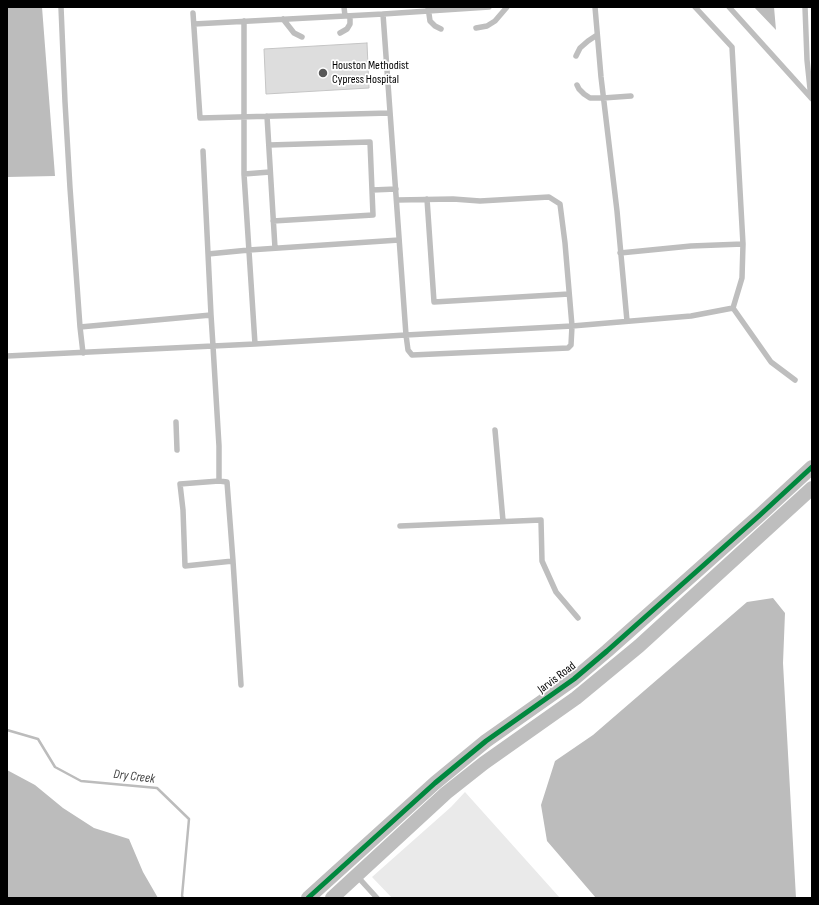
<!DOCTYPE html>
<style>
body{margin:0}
#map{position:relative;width:819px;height:905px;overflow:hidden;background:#fff;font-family:"Sofia Sans Condensed",sans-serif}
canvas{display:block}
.frame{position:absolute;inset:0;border:8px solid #000;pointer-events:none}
</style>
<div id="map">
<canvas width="819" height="905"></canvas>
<div class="frame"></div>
</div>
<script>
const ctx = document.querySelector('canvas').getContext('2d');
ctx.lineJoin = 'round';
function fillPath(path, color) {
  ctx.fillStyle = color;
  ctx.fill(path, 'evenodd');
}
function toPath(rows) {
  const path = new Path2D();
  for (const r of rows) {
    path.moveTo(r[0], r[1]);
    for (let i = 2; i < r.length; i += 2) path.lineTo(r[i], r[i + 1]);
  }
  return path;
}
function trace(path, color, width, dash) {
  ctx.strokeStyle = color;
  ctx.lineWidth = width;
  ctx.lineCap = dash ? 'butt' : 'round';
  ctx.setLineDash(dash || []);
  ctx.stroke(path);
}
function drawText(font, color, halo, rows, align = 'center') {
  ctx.font = font + ' "Sofia Sans Condensed",sans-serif';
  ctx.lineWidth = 3.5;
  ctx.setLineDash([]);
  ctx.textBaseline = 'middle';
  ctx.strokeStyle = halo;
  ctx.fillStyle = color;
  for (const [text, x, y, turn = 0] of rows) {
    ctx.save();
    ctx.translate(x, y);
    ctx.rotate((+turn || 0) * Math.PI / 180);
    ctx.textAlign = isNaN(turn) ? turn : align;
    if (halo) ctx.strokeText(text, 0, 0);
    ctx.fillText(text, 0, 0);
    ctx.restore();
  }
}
const green = toPath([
 [465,792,560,898,392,898,372,877,451,807]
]);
const water = toPath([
 [7,7,42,7,55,176,7,177],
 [754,7,774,7,776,30],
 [773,598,785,613,783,663,796,898,596,898,547,841,541,805,555,761,593,735,747,602],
 [7,770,35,785,63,808,94,828,129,839,143,872,158,898,7,898]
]);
const stream = toPath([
 [7,730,38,739,55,767,81,781,157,788,189,819,182,896,183,898]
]);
const building = toPath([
 [367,43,369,88,266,94,264,49,367,43]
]);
const service = toPath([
 [61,7,65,102,70,188,80,327,83,353],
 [344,7,345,16],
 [428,7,430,21,435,26,441,29],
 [595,7,601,77,617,211,627,321],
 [695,7,732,47,743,244,742,278,733,308],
 [729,7,812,99],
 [805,7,807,60,811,98],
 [193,13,200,118,390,113],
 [383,14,489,7],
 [283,19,294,33,302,37],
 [244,21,244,174,255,344],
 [476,28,487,26,495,21,507,7],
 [340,33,347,29,350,24,350,16],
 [576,56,580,48,588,41,597,35],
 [577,85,579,89,584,94,590,98,603,98,631,96],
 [267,116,275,248],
 [269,145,370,142,373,215,273,221],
 [203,151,211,315],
 [244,174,270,172],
 [372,190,396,189],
 [427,199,434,302,569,294],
 [397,200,453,199,480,201,549,197,560,204,565,243,572,326,691,316,733,308,771,362,795,380],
 [620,253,691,246,743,244],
 [208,254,249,250,399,240],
 [80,327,211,315,213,346,255,344,406,335,572,326,571,345,568,348,412,355,408,350,406,335,383,14,194,24],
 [7,356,213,346,219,446,219,481],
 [176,422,177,450],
 [495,430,503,521],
 [400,526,541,520,542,561,556,592,578,618],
 [233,561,185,566,183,510,180,484,219,481,227,482,233,561,241,685],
 [357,876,377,898]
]);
const tertiary = toPath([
 [308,898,435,783,486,741,574,679,607,651,760,515,812,467],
 [332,898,446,793,484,763,576,698,639,646,812,488]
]);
const cycleway = toPath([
 [308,898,435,783,486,741,574,679,607,651,760,515,812,467]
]);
const markers = [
 [323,73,5,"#595959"]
];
const poiNames = [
 ["Houston Methodist",332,66],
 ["Cypress Hospital",332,80]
];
const streetNames = [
 ["Jarvis Road",557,678,-37]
];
const waterNames = [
 ["Dry Creek",134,777,7]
];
fillPath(green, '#eaeaea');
fillPath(water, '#bcbcbc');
trace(stream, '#bcbcbc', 2.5);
fillPath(building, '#ddd');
trace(building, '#c5c5c5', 1);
trace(service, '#bebebe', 5.5);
trace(tertiary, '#bebebe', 14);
trace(cycleway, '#00873e', 5);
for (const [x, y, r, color] of markers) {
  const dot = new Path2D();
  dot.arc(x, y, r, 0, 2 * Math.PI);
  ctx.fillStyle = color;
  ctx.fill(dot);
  trace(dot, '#fff', 1.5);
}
drawText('12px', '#000', '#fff', poiNames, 'left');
drawText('12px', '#000', '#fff', streetNames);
drawText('italic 13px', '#414141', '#fff', waterNames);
</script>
